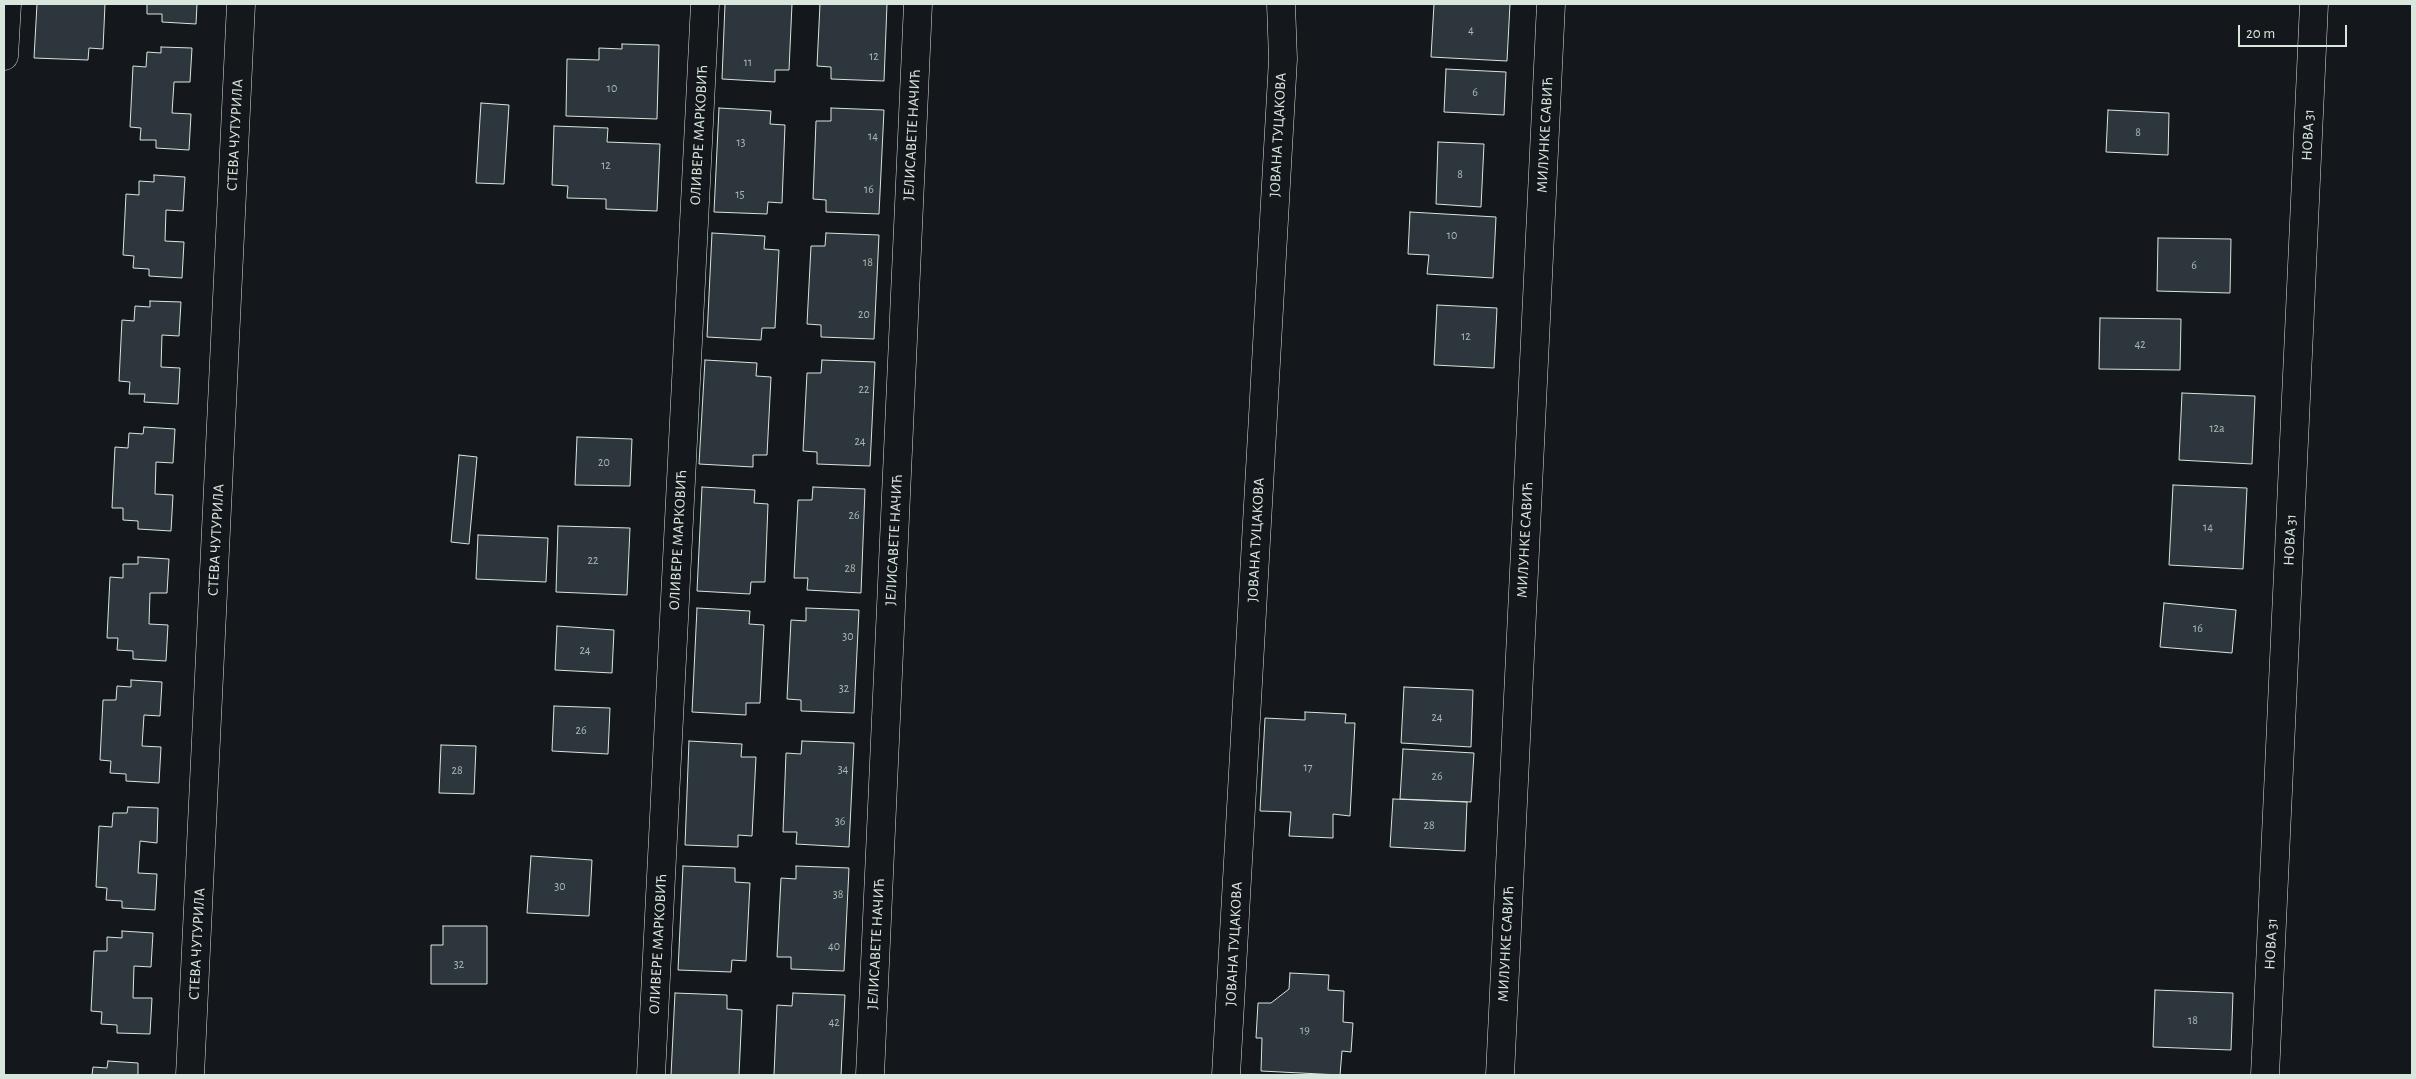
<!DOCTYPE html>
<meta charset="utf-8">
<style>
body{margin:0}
#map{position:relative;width:2416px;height:1079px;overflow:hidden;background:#14181c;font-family:"Alegreya Sans",sans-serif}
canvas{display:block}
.frame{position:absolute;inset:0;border:5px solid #d8e6dc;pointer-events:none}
.scale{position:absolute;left:2238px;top:25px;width:109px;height:22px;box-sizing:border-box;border:2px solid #d8e6dc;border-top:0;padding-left:6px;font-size:15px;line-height:18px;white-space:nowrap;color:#d8e6dc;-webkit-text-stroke:4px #14181c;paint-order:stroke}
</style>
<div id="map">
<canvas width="2416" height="1079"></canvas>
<div class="frame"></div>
<div class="scale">20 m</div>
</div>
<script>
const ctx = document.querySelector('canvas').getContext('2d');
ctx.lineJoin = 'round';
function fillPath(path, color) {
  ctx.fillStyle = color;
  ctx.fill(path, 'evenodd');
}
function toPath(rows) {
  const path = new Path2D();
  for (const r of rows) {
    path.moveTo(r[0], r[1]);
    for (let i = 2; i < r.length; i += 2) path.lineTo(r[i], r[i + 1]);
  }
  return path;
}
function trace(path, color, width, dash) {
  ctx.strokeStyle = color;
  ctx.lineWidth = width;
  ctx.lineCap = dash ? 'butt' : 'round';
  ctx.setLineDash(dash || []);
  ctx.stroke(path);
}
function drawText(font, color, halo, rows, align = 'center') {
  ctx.font = font + ' "Alegreya Sans",sans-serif';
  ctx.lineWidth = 4;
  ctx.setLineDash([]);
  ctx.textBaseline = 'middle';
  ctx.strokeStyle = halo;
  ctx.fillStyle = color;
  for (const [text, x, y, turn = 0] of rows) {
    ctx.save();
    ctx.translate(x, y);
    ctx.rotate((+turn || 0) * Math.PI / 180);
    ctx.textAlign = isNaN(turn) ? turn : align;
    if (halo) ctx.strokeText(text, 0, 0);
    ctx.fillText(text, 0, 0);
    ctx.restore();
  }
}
const building = toPath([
 [37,4,105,4,103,49,89,48,88,60,34,58,37,4],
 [147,4,197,4,196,24,162,22,162,14,147,14,147,4],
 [725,4,792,4,789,70,775,70,775,82,722,79,725,4],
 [820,4,887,4,884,81,831,79,831,67,817,66,820,4],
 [1434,4,1510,4,1507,61,1431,57,1434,4],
 [622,44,659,45,657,119,566,116,567,59,599,60,599,48,622,49,622,44],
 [161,47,192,48,190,82,174,82,172,113,191,114,189,150,156,148,156,140,140,140,141,128,130,127,133,66,146,67,147,52,161,53,161,47],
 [1446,69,1506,72,1504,115,1444,112,1446,69],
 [481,103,509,105,504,184,476,183,481,103],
 [719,108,771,111,770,124,785,125,782,203,768,202,767,214,714,212,719,108],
 [831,108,884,110,879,214,826,212,826,200,813,199,816,121,831,121,831,108],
 [2108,110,2169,113,2168,155,2106,152,2108,110],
 [554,126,608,128,607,142,660,144,657,211,606,209,606,199,567,198,568,186,552,185,554,126],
 [1438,142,1484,144,1481,207,1436,204,1438,142],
 [154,175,185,177,183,211,166,210,165,241,184,242,182,278,149,276,149,269,133,268,134,256,123,255,126,194,139,195,139,181,154,182,154,175],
 [1410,212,1496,217,1493,278,1427,274,1429,255,1408,254,1410,212],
 [712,233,765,236,764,249,779,250,775,328,762,328,761,340,707,337,712,233],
 [826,233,879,235,874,339,821,337,821,325,807,324,811,246,825,246,826,233],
 [2158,238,2231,239,2230,293,2157,291,2158,238],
 [150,301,181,302,179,336,162,335,161,367,180,368,178,404,144,402,145,394,129,394,130,382,119,381,122,320,134,321,135,306,150,307,150,301],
 [1437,305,1497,308,1494,368,1434,365,1437,305],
 [2100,318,2181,319,2180,370,2099,369,2100,318],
 [705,360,757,363,756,376,771,377,767,455,753,455,753,467,699,464,705,360],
 [822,360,875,362,870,466,817,464,817,452,803,451,807,373,821,373,822,360],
 [2182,393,2255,396,2252,464,2179,460,2182,393],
 [144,427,175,429,173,463,156,462,155,494,173,495,171,531,138,529,138,521,123,520,123,508,112,508,115,447,128,448,129,433,143,434,144,427],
 [577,437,632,439,630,486,575,485,577,437],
 [459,455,477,457,469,544,451,542,459,455],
 [2173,485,2247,488,2243,569,2169,565,2173,485],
 [702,487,755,490,754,503,768,504,765,582,751,582,750,594,697,591,702,487],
 [813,487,865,489,861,593,807,590,808,578,794,578,798,500,812,500,813,487],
 [558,526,630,528,627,595,556,592,558,526],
 [478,535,548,538,546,582,476,579,478,535],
 [138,557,169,559,167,593,150,593,149,624,168,625,166,661,133,659,133,651,117,650,118,638,107,638,110,577,123,578,123,564,138,564,138,557],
 [2164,603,2236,610,2232,653,2160,647,2164,603],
 [697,608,750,611,749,624,764,625,760,703,746,703,746,715,692,712,697,608],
 [806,608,859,610,854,713,801,711,801,700,787,699,791,620,806,621,806,608],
 [557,626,614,630,612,673,555,670,557,626],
 [131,680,162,682,160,716,144,715,142,746,161,747,159,783,126,781,126,774,110,773,111,761,100,760,103,700,116,700,117,686,131,687,131,680],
 [1404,687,1473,690,1471,747,1401,743,1404,687],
 [554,706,610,708,608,754,552,751,554,706],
 [1305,712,1346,714,1345,723,1355,723,1350,816,1333,814,1333,838,1289,836,1291,812,1260,811,1265,718,1305,720,1305,712],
 [689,741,742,744,741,757,756,757,752,836,738,835,738,847,685,845,689,741],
 [802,741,854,743,849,847,796,844,797,832,783,832,786,753,801,754,802,741],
 [441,745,476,746,474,794,439,793,441,745],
 [1403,749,1474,753,1471,802,1400,799,1403,749],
 [1393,799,1467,802,1465,851,1390,847,1393,799],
 [128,807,158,808,157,843,140,841,138,873,157,874,155,910,122,908,122,901,106,900,107,888,96,887,99,826,112,827,113,813,127,813,128,807],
 [531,856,592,860,589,916,527,913,531,856],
 [683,866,735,868,735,882,750,883,746,961,732,960,731,972,678,970,683,866],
 [796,866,849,868,844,971,791,969,791,957,777,957,781,878,796,879,796,866],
 [443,926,487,926,487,984,431,984,431,945,443,945,443,926],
 [122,931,153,933,151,967,134,966,133,998,152,998,150,1034,117,1033,117,1025,101,1024,102,1012,91,1011,94,951,107,951,107,937,122,938,122,931],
 [1290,973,1329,975,1328,990,1344,991,1343,1022,1353,1023,1351,1052,1342,1051,1340,1075,1261,1071,1262,1038,1256,1038,1258,1003,1271,1003,1289,989,1290,973],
 [2155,990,2233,993,2231,1050,2153,1047,2155,990],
 [675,993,727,995,727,1009,742,1010,739,1075,671,1075,675,993],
 [793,993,845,995,841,1075,774,1075,777,1005,792,1006,793,993],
 [108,1061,138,1063,138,1075,92,1075,93,1067,107,1068,108,1061]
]);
const street = toPath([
 [4,56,7,4],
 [190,1075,241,4],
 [651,1075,705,4],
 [870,1075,918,4],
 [1226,1075,1283,59,1281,4],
 [1500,1075,1551,4],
 [2265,1075,2314,4]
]);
const numberNames = [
 ["4",1471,30],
 ["12",874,56],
 ["11",748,62],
 ["10",612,88],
 ["6",1475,92],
 ["8",2138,132],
 ["14",873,136],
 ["13",741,142],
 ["12",606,165],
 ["8",1460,174],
 ["16",869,189],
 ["15",740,194],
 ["10",1452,235],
 ["18",868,262],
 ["6",2194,265],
 ["20",864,314],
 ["12",1466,336],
 ["42",2140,344],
 ["22",864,389],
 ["12a",2217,428],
 ["24",860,441],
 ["20",604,462],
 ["26",854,515],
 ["14",2208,527],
 ["22",593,560],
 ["28",850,568],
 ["16",2198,628],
 ["30",848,636],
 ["24",585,650],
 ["32",844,688],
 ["24",1437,717],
 ["26",581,730],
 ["17",1308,767],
 ["34",843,769],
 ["28",457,770],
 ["26",1437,776],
 ["36",840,821],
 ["28",1429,825],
 ["30",560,886],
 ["38",838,894],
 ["40",834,946],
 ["32",459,964],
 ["18",2193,1020],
 ["42",834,1022],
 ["19",1305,1030]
];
const streetNames = [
 ["СТЕВА ЧУТУРИЛА",235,135,-87],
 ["ОЛИВЕРЕ МАРКОВИЋ",699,135,-87],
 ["ЈЕЛИСАВЕТЕ НАЧИЋ",912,135,-87],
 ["ЈОВАНА ТУЦАКОВА",1278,135,-87],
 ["МИЛУНКЕ САВИЋ",1545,135,-87],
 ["НОВА 31",2308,135,-87],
 ["СТЕВА ЧУТУРИЛА",216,540,-87],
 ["ОЛИВЕРЕ МАРКОВИЋ",678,540,-87],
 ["ЈЕЛИСАВЕТЕ НАЧИЋ",894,540,-87],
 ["ЈОВАНА ТУЦАКОВА",1256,540,-87],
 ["МИЛУНКЕ САВИЋ",1525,540,-87],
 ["НОВА 31",2290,540,-87],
 ["СТЕВА ЧУТУРИЛА",197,944,-87],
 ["ОЛИВЕРЕ МАРКОВИЋ",658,944,-87],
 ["ЈЕЛИСАВЕТЕ НАЧИЋ",876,944,-87],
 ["ЈОВАНА ТУЦАКОВА",1234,944,-87],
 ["МИЛУНКЕ САВИЋ",1506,944,-87],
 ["НОВА 31",2271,944,-87]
];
fillPath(building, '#2c363c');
trace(building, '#d8e6dc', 1);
trace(street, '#d8e6dc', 29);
trace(street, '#14181c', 28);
drawText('12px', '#adbab4', null, numberNames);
drawText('15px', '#d8e6dc', '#14181c', streetNames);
</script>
